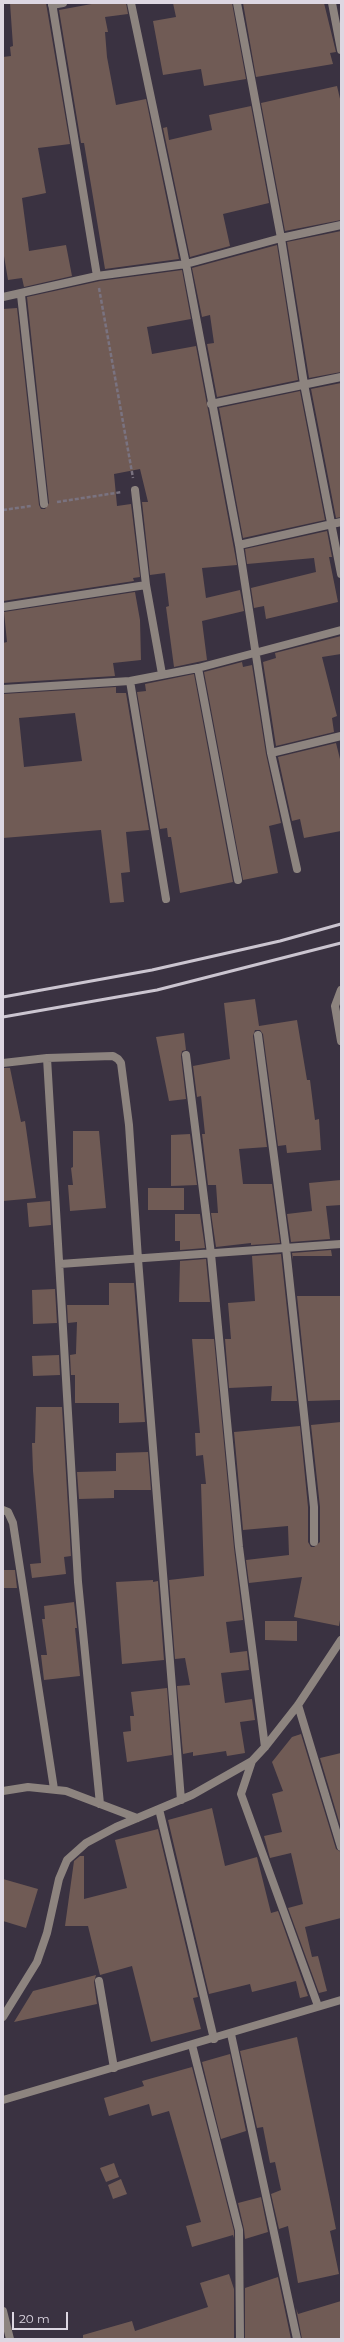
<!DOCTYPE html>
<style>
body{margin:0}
#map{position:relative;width:344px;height:2342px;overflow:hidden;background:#3a3241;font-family:Montserrat,sans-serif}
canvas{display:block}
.frame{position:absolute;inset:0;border:4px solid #ddd7e2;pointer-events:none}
.scale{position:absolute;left:12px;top:2312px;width:56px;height:18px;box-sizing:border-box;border:2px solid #ddd7e2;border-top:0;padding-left:5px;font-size:12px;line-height:14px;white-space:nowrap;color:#ddd7e2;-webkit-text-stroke:3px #3a3241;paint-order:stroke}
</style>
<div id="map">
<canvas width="344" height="2342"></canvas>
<div class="frame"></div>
<div class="scale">20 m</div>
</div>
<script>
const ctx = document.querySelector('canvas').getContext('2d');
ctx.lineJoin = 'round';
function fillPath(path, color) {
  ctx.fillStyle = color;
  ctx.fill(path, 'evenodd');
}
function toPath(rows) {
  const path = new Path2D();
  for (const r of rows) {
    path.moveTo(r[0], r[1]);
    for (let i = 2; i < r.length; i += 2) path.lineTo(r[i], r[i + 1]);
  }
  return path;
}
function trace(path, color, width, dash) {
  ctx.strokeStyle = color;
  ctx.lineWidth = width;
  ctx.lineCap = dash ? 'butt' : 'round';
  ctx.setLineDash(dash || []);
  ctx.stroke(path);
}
const building = toPath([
 [10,3,46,3,70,144,38,148,46,193,22,198,29,251,66,245,72,276,24,287,22,278,8,280,3,250,3,57,11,56,10,47,13,46],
 [97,3,126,3,128,14,105,17,108,32,105,32,107,57,116,105,146,99,179,259,105,269,84,143,81,143,59,10],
 [173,3,232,3,246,79,204,86,201,69,163,75,153,21,176,17],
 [243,3,324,3,336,52,330,53,333,64,256,77],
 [337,86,341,103,341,220,285,231,261,103],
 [251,106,269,203,223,214,230,246,190,257,163,128,167,127,169,140,212,130,209,115],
 [341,231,341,372,309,378,287,242],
 [277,245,298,380,217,397,207,344,214,343,210,315,202,317,192,268],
 [182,270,191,319,147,327,152,354,196,346,237,565,202,568,206,598,240,590,244,611,202,621,207,660,174,667,166,607,169,606,165,573,150,575,142,502,148,502,140,469,114,474,117,506,131,504,140,577,133,578,134,581,3,601,3,309,17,308,39,505,41,509,45,509,49,503,27,297,100,281],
 [341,383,341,517,336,518,311,389],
 [300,391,325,520,243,538,219,408],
 [327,531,332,557,329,557,338,602,266,619,264,606,254,608,251,588,316,572,314,558,247,564,245,549],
 [135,592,140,620,141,660,113,663,115,676,3,683,3,643,7,642,4,612],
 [341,636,341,654,322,657,337,716,332,718,334,732,276,746,263,662,276,658,275,653],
 [242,662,243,667,252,665,266,754,281,823,269,826,278,873,243,880,204,672],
 [194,674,233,882,180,893,171,837,168,837,167,828,160,829,137,692,146,691,145,684],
 [116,687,116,693,126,693,149,830,126,832,130,872,121,873,124,902,110,903,101,830,3,838,3,694],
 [75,713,82,761,24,767,19,718],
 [336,743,341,763,341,831,304,838,300,819,292,821,278,757],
 [255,999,259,1026,297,1020,307,1080,310,1080,315,1120,319,1119,321,1150,287,1153,286,1145,278,1146,263,1034,260,1030,255,1030,253,1036,267,1147,239,1149,243,1184,272,1184,280,1243,251,1245,251,1243,216,1247,211,1213,218,1213,216,1185,208,1185,202,1134,205,1134,201,1096,197,1097,193,1066,230,1059,224,1003],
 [184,1033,186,1050,182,1051,181,1056,186,1099,169,1101,156,1037],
 [3,1068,10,1068,21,1122,25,1121,36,1198,3,1201],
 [73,1131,99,1131,106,1208,70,1211,68,1185,73,1185,71,1168,73,1167],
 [190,1134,197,1185,171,1186,171,1135],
 [341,1180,341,1205,326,1206,330,1239,291,1242,287,1214,312,1211,309,1183],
 [148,1188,184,1188,184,1210,148,1210],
 [50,1201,51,1225,29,1227,27,1203],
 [175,1214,200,1214,205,1248,180,1250,180,1241,175,1241],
 [331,1250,332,1256,293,1256,293,1260,292,1253],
 [281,1254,297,1401,271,1401,272,1386,229,1388,225,1339,231,1339,228,1303,255,1301,252,1256],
 [206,1259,210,1302,179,1302,180,1261],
 [109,1283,134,1283,145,1422,119,1423,119,1403,75,1403,75,1375,71,1375,70,1355,76,1354,76,1352,77,1322,68,1323,67,1305,109,1305],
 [55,1289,57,1323,33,1324,32,1290],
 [297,1296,341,1296,341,1400,308,1401],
 [192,1339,214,1339,234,1548,243,1620,226,1622,230,1653,247,1651,249,1670,221,1673,225,1703,252,1699,255,1720,240,1722,245,1753,227,1756,226,1751,193,1756,193,1752,183,1754,177,1686,190,1685,185,1658,175,1659,169,1580,204,1576,201,1484,206,1484,203,1455,196,1456,195,1433,200,1433],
 [59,1355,60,1375,33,1376,32,1356],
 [36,1407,62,1407,71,1556,64,1557,66,1574,32,1578,30,1564,41,1563,33,1471,32,1443,35,1443],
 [341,1422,341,1614,339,1626,294,1617,302,1577,249,1583,246,1560,289,1555,288,1526,243,1530,234,1432,300,1426,308,1507,308,1542,311,1547,314,1547,320,1542,320,1507,311,1425],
 [148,1452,151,1490,114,1490,114,1498,79,1499,77,1472,116,1471,116,1453],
 [3,1570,15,1570,17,1588,3,1588],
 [153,1580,153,1582,158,1581,164,1660,122,1664,116,1582],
 [74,1602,77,1628,75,1628,80,1676,44,1680,41,1655,47,1655,42,1619,45,1619,44,1606],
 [265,1621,297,1621,297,1641,265,1640],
 [167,1688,172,1755,127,1762,123,1732,131,1731,130,1716,134,1716,131,1692],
 [301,1734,336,1849,341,1852,341,1918,305,1927,312,1957,318,1956,327,1991,319,1993,288,1908,303,1904,291,1853,270,1858,264,1836,282,1832,272,1794,283,1791,272,1762,292,1737],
 [341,1753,341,1828,320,1758],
 [212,1808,225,1866,257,1857,271,1913,278,1911,308,1996,300,1998,296,1981,252,1992,250,1984,209,1994,168,1820],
 [158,1829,198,1997,193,1998,201,2029,151,2042,132,1966,100,1975,88,1926,65,1926,74,1861,80,1856,84,1856,84,1899,127,1888,115,1840],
 [3,1879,38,1889,26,1928,3,1921],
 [96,1975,94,1982,97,2004,14,2022,33,1991],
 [297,2037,336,2229,330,2231,339,2274,298,2283,288,2226,279,2229,271,2194,281,2190,275,2162,270,2163,263,2127,257,2128,240,2051],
 [230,2054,246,2131,221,2139,202,2062],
 [192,2067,234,2231,234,2238,233,2235,192,2247,186,2226,201,2222,169,2111,152,2116,149,2104,109,2116,104,2098,144,2086,142,2081],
 [114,2163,119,2177,106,2182,100,2168],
 [121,2179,127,2194,113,2199,108,2185],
 [261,2197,268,2232,245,2239,244,2229,238,2203],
 [229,2274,234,2289,234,2339,83,2339,83,2335,132,2321,135,2331,208,2307,200,2283],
 [278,2277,291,2339,245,2339,245,2288],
 [341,2301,341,2339,302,2339,296,2308,298,2314]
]);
const path = toPath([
 [99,288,133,478],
 [57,502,122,492],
 [3,510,31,506]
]);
const minor = toPath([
 [52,3,97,276],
 [131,3,186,264,239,545,271,753,297,869],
 [237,3,281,238,304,384,341,574],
 [332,3,341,50],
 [52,5,63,3],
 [21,295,44,504],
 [3,297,97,276,186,264,281,238,341,225],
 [211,404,341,377],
 [135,490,146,585,162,674],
 [239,545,341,522],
 [3,607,146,585],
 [198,668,238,880],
 [130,681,166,899],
 [3,689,130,681,198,668,341,630],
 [271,753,341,736],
 [341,990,335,1006,341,1041],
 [258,1035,286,1248,314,1507,314,1542],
 [186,1055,211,1254,239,1547,265,1747],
 [47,1058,78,1582,100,1804],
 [3,1063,47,1058,113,1056,118,1059,121,1063,129,1125,138,1259,181,1800],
 [60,1264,341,1244],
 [3,1510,8,1512,13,1523,54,1789],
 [298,1705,341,1847],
 [252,1761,241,1794,318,2006],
 [3,1791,28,1787,66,1791,137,1818],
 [159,1809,214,2039],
 [99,1981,114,2068],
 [3,2017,37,1962,47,1933,59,1879,67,1860,86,1843,116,1827,192,1795,252,1761,265,1747,298,1705,341,1640],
 [231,2034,297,2339],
 [192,2045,239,2230,240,2339],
 [3,2311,10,2339]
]);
const tertiary = toPath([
 [3,2100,341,2000]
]);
const rail = toPath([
 [3,997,152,970,280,941,341,924],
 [3,1017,157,990,341,943]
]);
fillPath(building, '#705b55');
trace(path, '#7a7380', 2.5, [4, 2]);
trace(minor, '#8d847f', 8);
trace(tertiary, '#8d847f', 8);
trace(rail, '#cbc5d0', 3);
</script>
